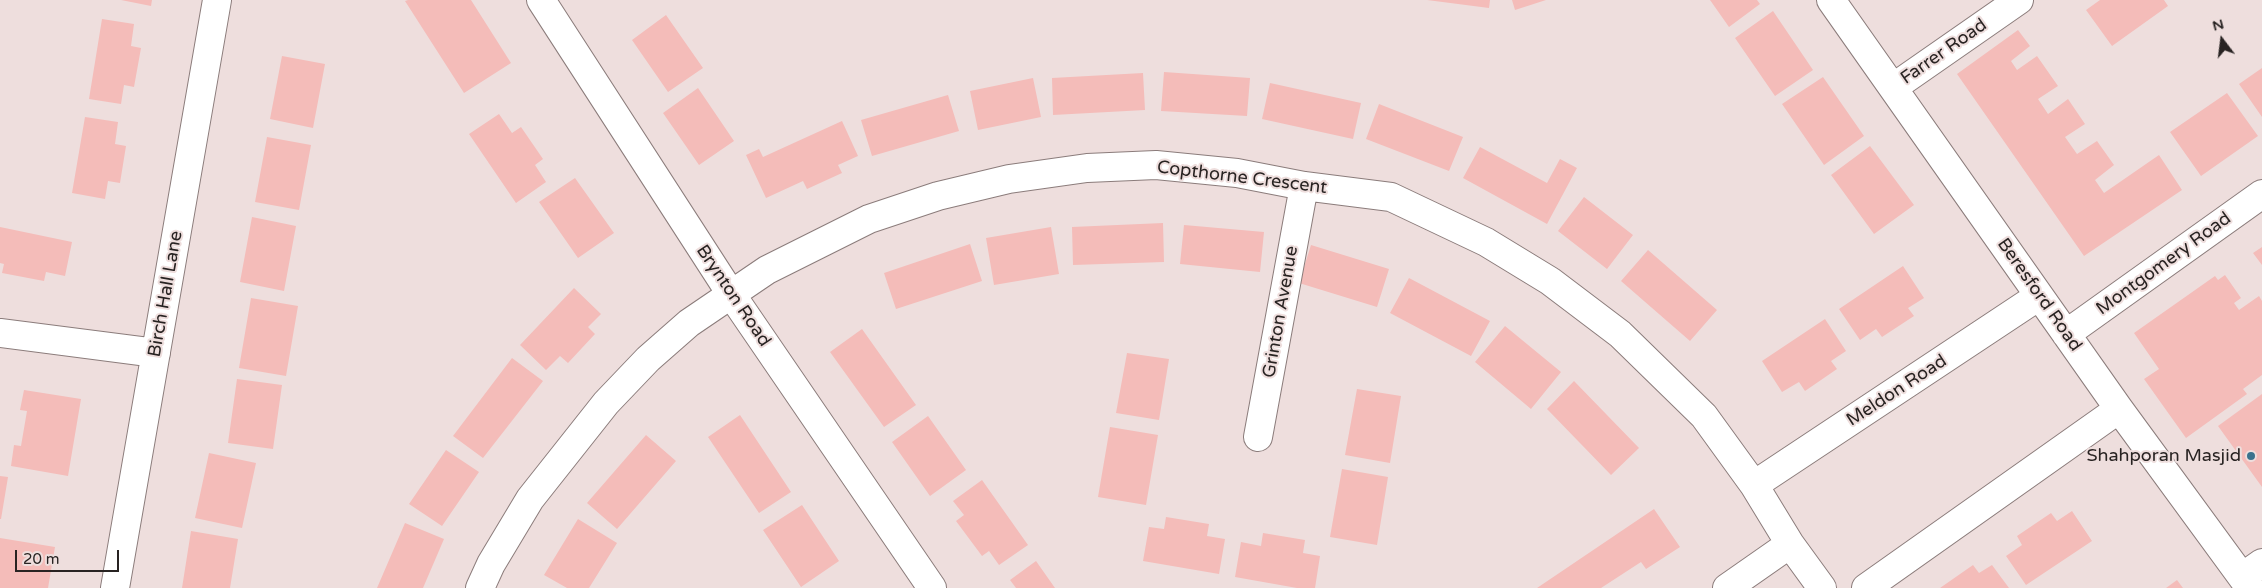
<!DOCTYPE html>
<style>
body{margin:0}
#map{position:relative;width:2262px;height:588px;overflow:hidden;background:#eededd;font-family:"Varela Round",sans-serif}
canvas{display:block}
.north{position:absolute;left:2197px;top:15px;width:50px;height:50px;-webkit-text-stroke:4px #eededd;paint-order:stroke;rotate:345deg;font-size:14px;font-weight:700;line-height:20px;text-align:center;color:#282322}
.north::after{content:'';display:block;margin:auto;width:18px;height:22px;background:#282322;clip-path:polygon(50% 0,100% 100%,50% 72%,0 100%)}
.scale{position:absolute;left:15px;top:550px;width:104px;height:22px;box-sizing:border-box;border:2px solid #282322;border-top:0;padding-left:6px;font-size:15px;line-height:18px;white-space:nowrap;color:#282322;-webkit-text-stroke:4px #eededd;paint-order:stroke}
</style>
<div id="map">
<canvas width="2262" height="588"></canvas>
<div class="north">N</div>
<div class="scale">20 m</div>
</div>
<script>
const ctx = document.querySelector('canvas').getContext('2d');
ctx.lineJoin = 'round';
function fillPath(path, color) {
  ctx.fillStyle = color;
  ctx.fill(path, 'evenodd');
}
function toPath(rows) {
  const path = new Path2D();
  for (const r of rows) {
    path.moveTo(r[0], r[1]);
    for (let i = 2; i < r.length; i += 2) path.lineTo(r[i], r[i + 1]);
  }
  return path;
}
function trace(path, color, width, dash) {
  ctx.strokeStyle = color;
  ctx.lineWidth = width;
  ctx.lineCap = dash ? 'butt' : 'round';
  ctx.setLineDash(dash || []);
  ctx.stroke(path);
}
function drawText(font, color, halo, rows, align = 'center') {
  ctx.font = font + ' "Varela Round",sans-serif';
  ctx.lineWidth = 4;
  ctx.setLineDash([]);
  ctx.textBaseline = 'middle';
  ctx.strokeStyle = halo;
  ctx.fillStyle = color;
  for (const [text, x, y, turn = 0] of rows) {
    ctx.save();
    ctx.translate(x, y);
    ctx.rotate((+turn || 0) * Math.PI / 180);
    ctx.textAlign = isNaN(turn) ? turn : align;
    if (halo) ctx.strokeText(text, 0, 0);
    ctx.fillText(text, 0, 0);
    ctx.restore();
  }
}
const building = toPath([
 [121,0,152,0,151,6],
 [408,0,471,0,511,63,464,93,405,1],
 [1427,0,1490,0,1489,8],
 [1512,0,1546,0,1515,10],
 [1710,0,1757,0,1760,4,1729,27],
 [2100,0,2164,0,2168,6,2112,46,2086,10],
 [1773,11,1813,70,1775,96,1735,38],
 [666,15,703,68,668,92,632,40],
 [102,19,134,24,131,46,141,48,134,87,124,85,121,104,89,99],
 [2018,30,2030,46,2011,61,2017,70,2037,56,2058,86,2038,99,2048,114,2068,99,2085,124,2065,137,2077,154,2097,141,2114,165,2095,180,2104,193,2159,155,2182,190,2084,256,1957,74],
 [282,56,325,64,313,128,270,119],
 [2262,68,2262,117,2239,84],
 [1164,72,1250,78,1247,116,1161,111],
 [1143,73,1145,110,1053,115,1052,78],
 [1823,77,1864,136,1824,165,1782,104],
 [1033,78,1041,117,978,130,970,91],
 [1270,83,1361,103,1353,139,1262,119],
 [698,88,734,141,699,165,663,113],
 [2227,93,2258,136,2201,176,2170,132],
 [948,95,959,131,872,156,861,120],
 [1379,104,1463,137,1449,171,1366,139],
 [499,114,512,133,521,127,543,159,535,165,546,182,516,203,469,134],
 [85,117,118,122,115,144,126,146,120,183,108,181,105,199,72,193],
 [842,121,858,156,838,165,842,173,807,189,803,181,766,198,746,155,759,149,763,157],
 [267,137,311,145,299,210,255,202],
 [1870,146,1914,205,1874,234,1831,175],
 [1480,147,1547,183,1560,159,1577,168,1547,224,1463,178],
 [575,178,614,233,578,258,539,202],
 [1584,197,1633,235,1607,269,1558,231],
 [252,217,296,226,284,291,240,282],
 [1163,223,1164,262,1073,265,1072,227],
 [1184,225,1264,232,1260,272,1180,264],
 [0,227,72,242,65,276,46,272,44,281,2,273,4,264,0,263],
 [1051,227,1059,274,994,285,986,238],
 [970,244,982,281,896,309,884,273],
 [1311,245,1389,269,1377,307,1299,283],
 [2262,247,2262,265,2253,253],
 [1648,250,1717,310,1690,341,1621,281],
 [1903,266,1924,298,1908,308,1914,316,1882,337,1876,329,1860,340,1839,309],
 [2225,275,2241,298,2234,303,2239,310,2259,296,2262,301,2262,375,2243,389,2247,394,2186,438,2144,379,2159,369,2134,333,2215,276,2218,280],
 [1409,278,1490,321,1471,356,1390,313],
 [574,288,601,314,588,327,595,334,568,363,560,356,546,370,520,345],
 [251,298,298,306,286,376,239,368],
 [1825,319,1846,351,1831,361,1837,369,1805,391,1799,382,1782,392,1762,361],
 [1505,326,1561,372,1531,409,1475,362],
 [862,329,916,405,884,427,830,352],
 [1127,353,1169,359,1159,420,1116,413],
 [512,358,543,381,483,458,453,436],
 [237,379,282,385,273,449,228,443],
 [1574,381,1639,448,1611,475,1547,409],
 [1357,389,1401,396,1390,463,1345,455],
 [24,390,81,399,68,476,11,466,14,445,21,446,27,411,20,410],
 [2262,394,2262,487,2218,426],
 [740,415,791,492,759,513,708,437],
 [928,416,966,470,930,496,892,442],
 [1110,427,1158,435,1146,505,1098,497],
 [646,435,676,461,617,529,587,503],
 [446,450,479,472,442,526,409,504],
 [209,453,256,463,242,528,195,518],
 [1342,469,1388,477,1377,545,1330,537],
 [0,476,8,477,1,519,0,519],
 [982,480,1028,545,999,565,989,551,982,556,956,521,964,515,953,501],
 [802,505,839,561,801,587,763,530],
 [1654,509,1680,547,1646,569,1641,562,1601,588,1537,588],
 [2072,511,2092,541,2026,585,2006,556,2022,545,2017,536,2051,513,2057,521],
 [1166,517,1209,524,1207,536,1225,539,1219,574,1143,561,1149,527,1164,529],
 [578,519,617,543,589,588,567,588,544,575],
 [405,523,444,539,423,588,377,588],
 [191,531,238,539,230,588,182,588],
 [1263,533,1305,540,1303,553,1320,556,1315,588,1297,588,1235,577,1241,542,1261,546],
 [0,538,55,547,48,588,0,588],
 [1036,561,1055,588,1016,588,1010,580],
 [1973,565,1979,573,1992,565,2009,588,1940,588],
 [2177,580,2183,588,2166,588]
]);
const minor = toPath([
 [541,0,731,294,932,588],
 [1831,0,2119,409,2250,588],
 [1894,87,2019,0],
 [0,333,156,353],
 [2066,334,2262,194],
 [1258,437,1304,186],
 [1754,485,2039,296],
 [2242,577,2262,563],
 [115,588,217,0],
 [480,588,491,564,530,499,606,403,648,359,689,323,767,270,869,219,938,196,1009,179,1087,168,1156,165,1237,173,1304,186,1391,197,1486,242,1550,281,1620,334,1704,416,1754,485,1790,544,1822,588],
 [1727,588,1790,544],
 [1866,588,2119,409]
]);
const markers = [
 [2251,456,5,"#3b728d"]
];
const streetNames = [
 ["Farrer Road",1944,52,-35],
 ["Copthorne Crescent",1242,178,7],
 ["Montgomery Road",2164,264,-36],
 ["Birch Hall Lane",166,294,-80],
 ["Beresford Road",2039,295,55],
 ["Brynton Road",733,296,56],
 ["Grinton Avenue",1281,312,-80],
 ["Meldon Road",1897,391,-33]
];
const poiNames = [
 ["Shahporan Masjid",2241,456]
];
fillPath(building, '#f4bcb9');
trace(minor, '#8b7c7b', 30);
trace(minor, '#fff', 28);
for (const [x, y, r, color] of markers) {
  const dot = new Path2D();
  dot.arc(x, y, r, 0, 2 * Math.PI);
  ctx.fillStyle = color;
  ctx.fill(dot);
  trace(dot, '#eededd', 2);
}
drawText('18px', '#282322', '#eededd', streetNames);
drawText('18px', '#282322', '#eededd', poiNames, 'right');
</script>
